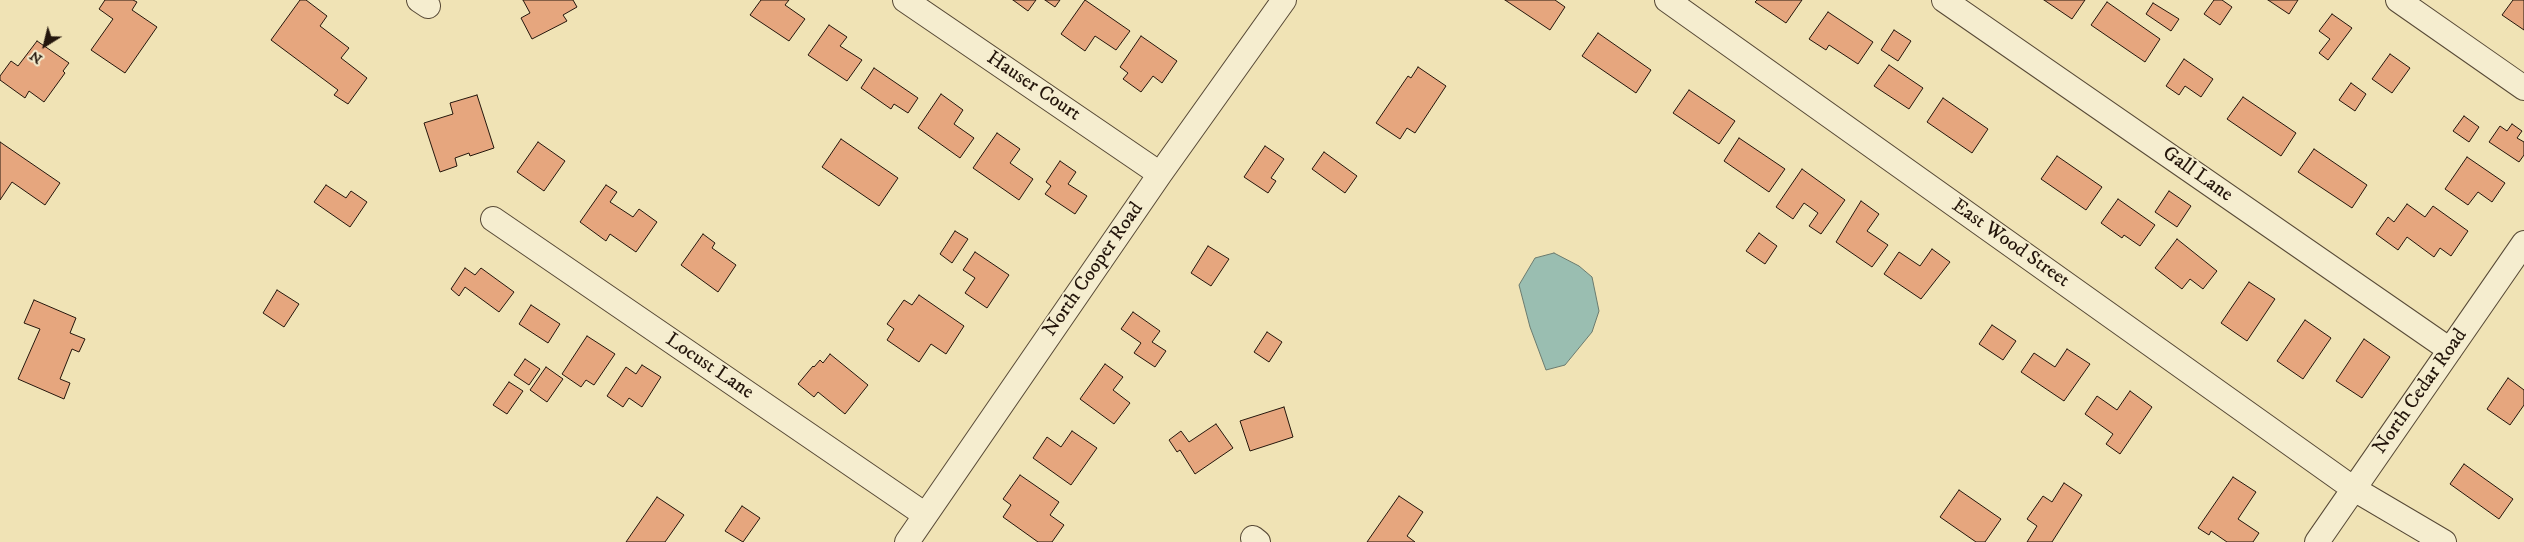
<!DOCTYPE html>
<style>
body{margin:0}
#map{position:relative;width:2524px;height:542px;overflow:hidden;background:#f0e3b5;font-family:"IM FELL DW Pica",serif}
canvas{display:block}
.north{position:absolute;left:20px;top:20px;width:50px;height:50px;-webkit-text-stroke:4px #f5edcf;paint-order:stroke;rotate:216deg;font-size:14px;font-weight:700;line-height:20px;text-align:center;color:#24160c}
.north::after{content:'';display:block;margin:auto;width:18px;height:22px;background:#24160c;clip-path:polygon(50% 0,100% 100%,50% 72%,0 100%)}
</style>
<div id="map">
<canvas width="2524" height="542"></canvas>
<div class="north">N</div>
</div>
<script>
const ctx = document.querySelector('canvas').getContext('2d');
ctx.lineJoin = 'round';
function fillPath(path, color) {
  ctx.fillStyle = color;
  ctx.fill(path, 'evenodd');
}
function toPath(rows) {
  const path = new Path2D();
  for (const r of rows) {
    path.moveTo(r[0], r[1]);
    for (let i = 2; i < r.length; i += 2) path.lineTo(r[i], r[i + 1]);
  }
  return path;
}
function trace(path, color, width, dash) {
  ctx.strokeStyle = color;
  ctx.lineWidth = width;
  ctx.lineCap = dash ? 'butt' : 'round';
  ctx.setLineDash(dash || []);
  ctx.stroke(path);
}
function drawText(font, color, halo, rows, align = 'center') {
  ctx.font = font + ' "IM FELL DW Pica",serif';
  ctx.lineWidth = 4;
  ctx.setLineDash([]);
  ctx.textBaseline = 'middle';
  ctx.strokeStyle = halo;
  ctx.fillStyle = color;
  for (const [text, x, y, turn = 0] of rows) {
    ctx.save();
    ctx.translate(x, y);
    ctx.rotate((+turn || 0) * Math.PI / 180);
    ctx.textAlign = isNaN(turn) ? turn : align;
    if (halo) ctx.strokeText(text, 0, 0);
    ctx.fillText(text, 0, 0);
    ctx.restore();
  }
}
const water = toPath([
 [1554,253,1579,266,1592,277,1599,311,1592,332,1565,365,1546,370,1530,327,1519,285,1535,258,1554,253]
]);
const building = toPath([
 [105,0,133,0,137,2,132,10,157,27,125,73,91,50,113,19,99,9,105,0],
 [300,0,306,0,327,16,320,26,349,48,341,58,367,78,348,104,334,95,338,90,271,40,300,0],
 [523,0,573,0,577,7,563,15,567,21,532,39,521,18,530,13,523,0],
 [761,0,789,0,785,5,805,19,789,41,750,15,761,0],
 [1013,0,1036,0,1028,11,1013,0],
 [1045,0,1060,0,1055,7,1045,0],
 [1085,0,1130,31,1116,50,1095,36,1085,51,1061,34,1085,0],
 [1505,0,1555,0,1565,7,1550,30,1505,0],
 [1757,0,1802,0,1786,23,1755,2,1757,0],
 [2044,0,2085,0,2072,19,2044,0],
 [2214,0,2222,0,2232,7,2220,25,2204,14,2214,0],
 [2268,0,2298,0,2289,14,2268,0],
 [2513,0,2524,0,2524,30,2502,15,2513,0],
 [2107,2,2160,39,2145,62,2091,25,2107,2],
 [2153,3,2179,19,2171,31,2146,14,2153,3],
 [1828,12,1873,42,1858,64,1829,45,1826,50,1809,39,1828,12],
 [2332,14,2352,28,2328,60,2319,53,2330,39,2319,31,2332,14],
 [829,25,847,37,840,46,862,60,847,81,808,55,829,25],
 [1894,30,1911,41,1898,61,1881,50,1894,30],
 [1598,33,1651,70,1636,93,1582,56,1598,33],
 [1141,36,1177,61,1162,83,1153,76,1141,92,1123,79,1128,73,1120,67,1141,36],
 [37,41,69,63,63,71,65,73,44,102,29,91,25,98,0,80,0,76,11,61,18,66,37,41],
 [2390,54,2410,68,2392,93,2372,79,2390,54],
 [2184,59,2213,79,2201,97,2185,86,2179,95,2166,86,2184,59],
 [1889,65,1923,88,1909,109,1874,86,1889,65],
 [1418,67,1446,86,1415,133,1407,128,1400,139,1376,123,1408,76,1411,78,1418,67],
 [874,68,918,98,908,113,894,104,891,109,861,88,874,68],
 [2351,83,2366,94,2355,111,2339,100,2351,83],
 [1689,90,1735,121,1719,144,1673,113,1689,90],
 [941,94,963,110,954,124,974,138,960,158,918,128,941,94],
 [477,95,494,148,470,156,469,153,455,158,457,166,440,172,424,123,453,114,450,103,477,95],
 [2243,97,2296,133,2281,156,2227,119,2243,97],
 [1943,98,1988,129,1972,153,1927,122,1943,98],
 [2464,116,2479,127,2469,142,2453,131,2464,116],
 [2512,124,2522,131,2517,138,2524,142,2524,155,2519,162,2489,142,2500,126,2507,131,2512,124],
 [997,133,1020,149,1010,163,1033,179,1019,200,973,168,997,133],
 [1739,138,1785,169,1769,192,1724,161,1739,138],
 [841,139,898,178,879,206,822,167,841,139],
 [0,142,60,183,45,205,12,182,0,200,0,142],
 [538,142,565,161,544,191,517,172,538,142],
 [1265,146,1284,159,1271,178,1276,181,1268,193,1244,177,1265,146],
 [2314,149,2367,185,2352,208,2298,172,2314,149],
 [1324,152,1357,176,1345,193,1312,169,1324,152],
 [2057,156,2102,187,2086,210,2041,179,2057,156],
 [2467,157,2505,183,2492,202,2478,192,2468,205,2445,189,2467,157],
 [1060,161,1076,172,1068,184,1087,196,1075,214,1045,194,1051,186,1046,182,1060,161],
 [1802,169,1845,200,1821,234,1809,226,1818,213,1804,203,1793,219,1776,207,1802,169],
 [326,185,346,198,351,191,367,202,350,227,314,202,326,185],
 [606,185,617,192,610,202,633,217,639,209,657,222,636,252,610,234,606,241,580,222,606,185],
 [2169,191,2191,206,2177,227,2155,212,2169,191],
 [2118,199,2155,225,2140,246,2124,235,2122,238,2101,223,2118,199],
 [1861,201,1879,214,1867,231,1888,245,1872,267,1836,242,1861,201],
 [2407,204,2425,217,2433,206,2468,231,2451,256,2440,248,2434,257,2407,237,2398,250,2376,234,2388,217,2394,222,2407,204],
 [955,231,968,239,952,263,940,254,955,231],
 [1759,233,1777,246,1765,264,1746,251,1759,233],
 [703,234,715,243,712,248,736,265,718,292,681,265,703,234],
 [2177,239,2217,271,2203,289,2190,279,2182,289,2155,268,2177,239],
 [1208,246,1229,259,1211,286,1191,273,1208,246],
 [1932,249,1950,262,1921,299,1884,274,1899,252,1920,266,1932,249],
 [975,252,1009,275,987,308,965,293,975,278,963,270,975,252],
 [465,268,475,275,481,268,514,292,499,312,465,287,459,296,451,289,465,268],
 [2249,282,2275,299,2247,341,2221,323,2249,282],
 [277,290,299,304,284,327,263,313,277,290],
 [919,295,964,326,946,354,931,344,919,362,887,340,894,329,887,324,904,300,912,305,919,295],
 [34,300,76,318,70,333,85,339,79,352,72,349,60,379,70,383,64,399,18,379,40,329,24,323,34,300],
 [531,305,560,324,548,343,519,324,531,305],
 [1133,312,1160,331,1152,342,1166,351,1155,367,1134,353,1141,343,1121,329,1133,312],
 [2305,320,2331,338,2303,379,2277,361,2305,320],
 [1992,325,2016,341,2003,360,1979,344,1992,325],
 [1267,332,1282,342,1269,362,1254,352,1267,332],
 [587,336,615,354,594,385,586,380,581,387,562,374,587,336],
 [2364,339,2390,357,2362,398,2336,381,2364,339],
 [2067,349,2090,364,2064,401,2021,372,2034,353,2055,367,2067,349],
 [830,354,868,385,845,414,818,392,814,397,798,384,813,366,814,367,820,360,823,363,830,354],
 [525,359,540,369,529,385,514,375,525,359],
 [1105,364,1123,377,1113,390,1130,403,1114,424,1080,399,1105,364],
 [642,365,661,377,642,407,629,398,623,407,607,396,626,367,636,374,642,365],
 [546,367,563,379,547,402,530,390,546,367],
 [2508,378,2524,390,2524,405,2510,425,2487,409,2508,378],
 [509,382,523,391,507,414,493,405,509,382],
 [2130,391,2152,407,2120,454,2106,444,2113,434,2085,414,2097,396,2117,410,2130,391],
 [1284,407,1293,437,1250,451,1240,421,1284,407],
 [1216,424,1233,448,1195,474,1180,450,1177,452,1169,440,1181,431,1189,442,1216,424],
 [1072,431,1097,448,1071,485,1033,458,1047,437,1061,447,1072,431],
 [2464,464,2513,499,2499,519,2450,484,2464,464],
 [1020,475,1059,502,1050,515,1064,525,1052,542,1038,542,1003,517,1011,505,1003,499,1020,475],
 [2233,477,2256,492,2238,519,2259,533,2253,542,2227,542,2211,531,2209,535,2198,528,2233,477],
 [2064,483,2082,495,2052,542,2027,542,2037,526,2027,519,2043,496,2052,502,2064,483],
 [1959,490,2001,519,1985,542,1976,542,1940,517,1959,490],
 [1399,496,1423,512,1407,536,1415,542,1367,542,1399,496],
 [657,497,684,515,665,542,626,542,657,497],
 [742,506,760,518,743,542,725,531,742,506]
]);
const minor = toPath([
 [419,0,428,6],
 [905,0,1160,174],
 [1667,0,2354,489,2444,542],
 [1944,0,2450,350],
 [2398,0,2524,88],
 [493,219,924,514],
 [1253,538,1258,542],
 [907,542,1160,174,1284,0],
 [2317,542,2524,243]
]);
const streetNames = [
 ["Hauser Court",1033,87,34],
 ["Gall Lane",2197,175,35],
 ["East Wood Street",2010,244,35],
 ["North Cooper Road",1094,270,-55],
 ["Locust Lane",709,367,34],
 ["North Cedar Road",2421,392,-55]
];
fillPath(water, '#9abeb1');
trace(water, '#6b7b6f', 1);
fillPath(building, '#e6a67e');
trace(building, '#24160c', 1);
trace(minor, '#574936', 26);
trace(minor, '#f5edcf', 24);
drawText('20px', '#24160c', '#f5edcf', streetNames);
</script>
